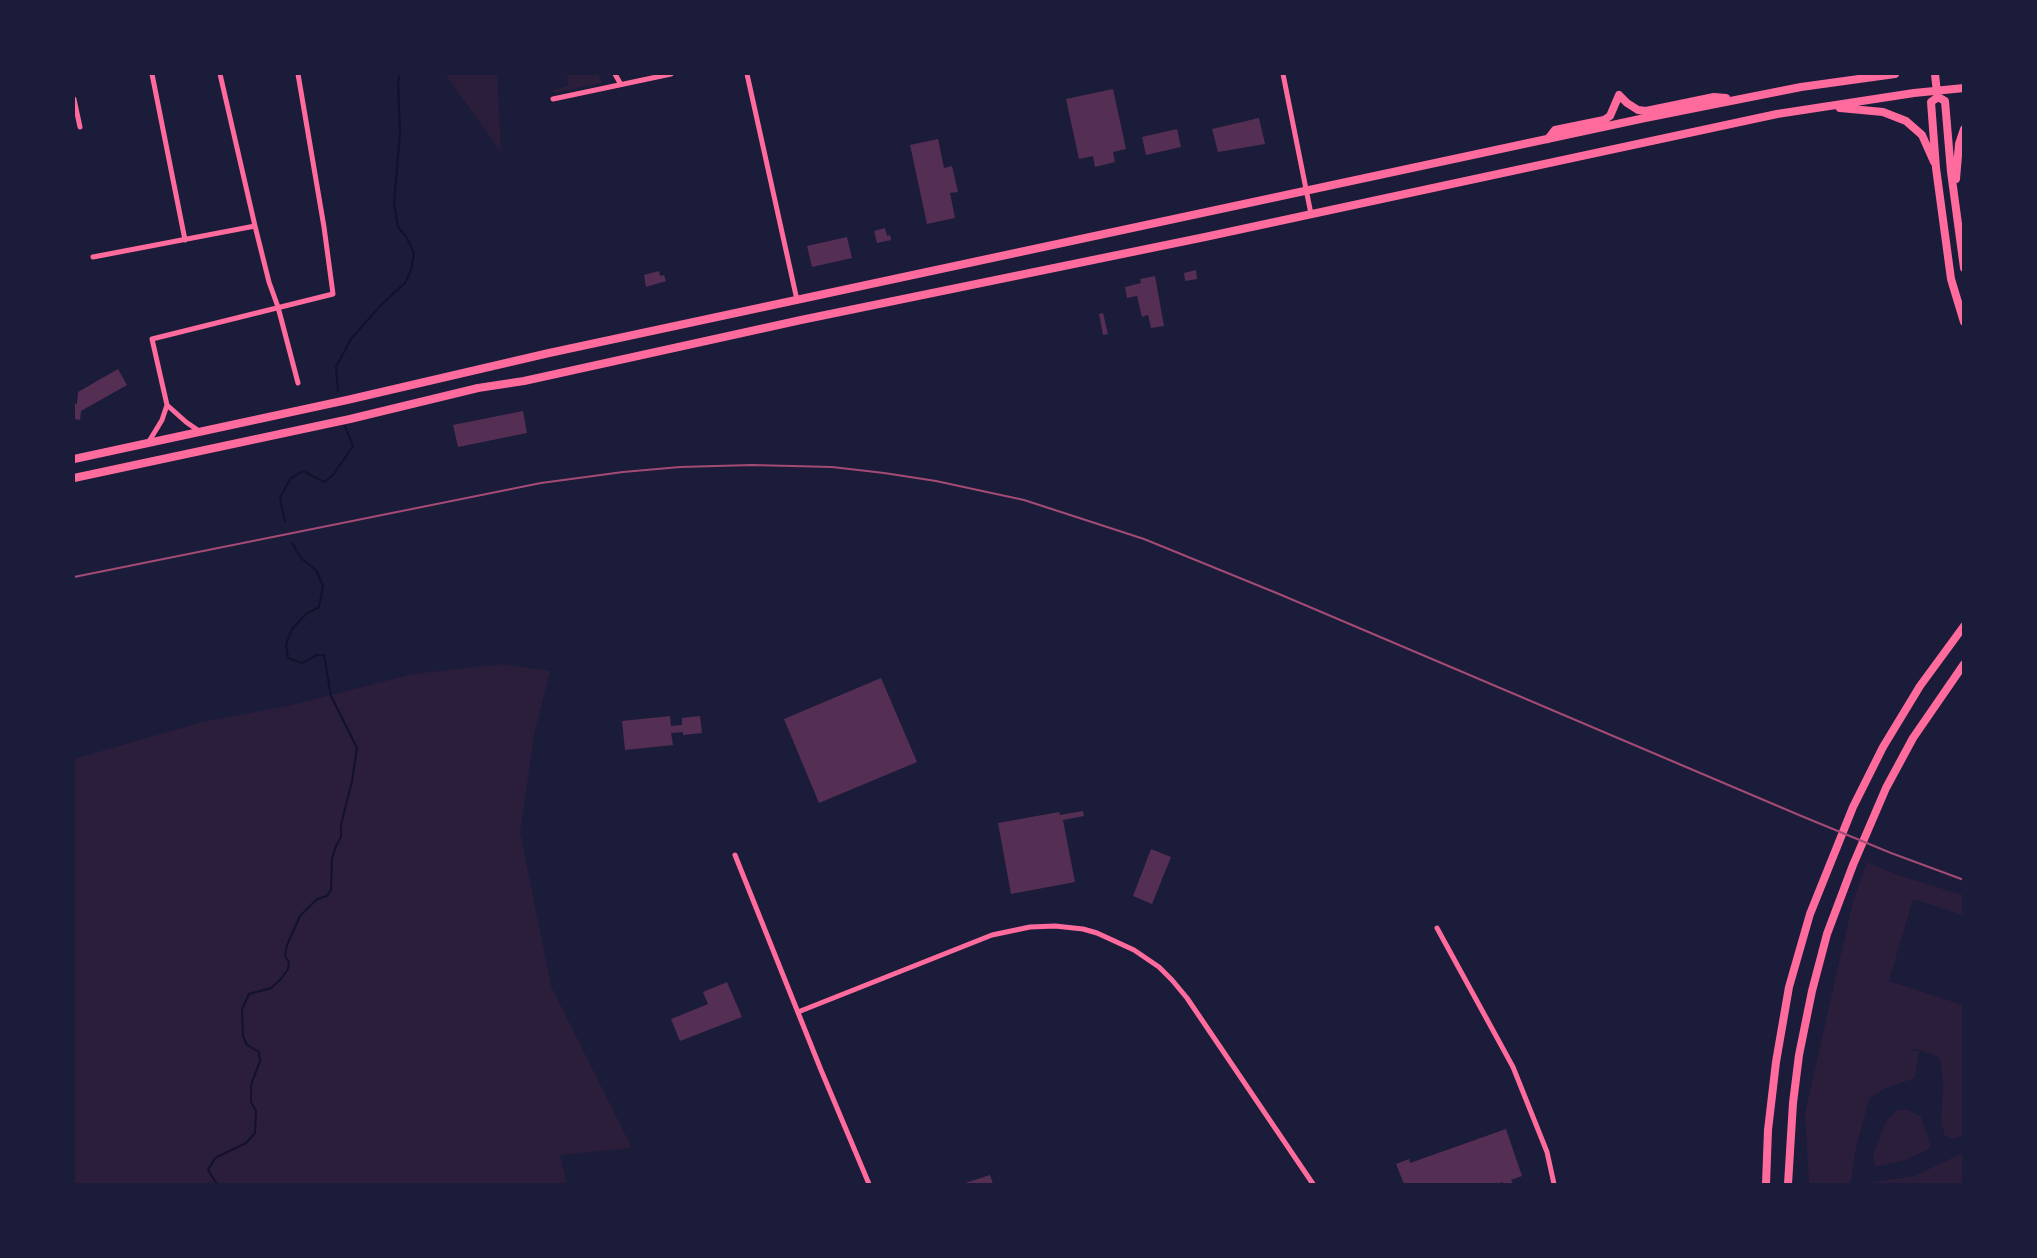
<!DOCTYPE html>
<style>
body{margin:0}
#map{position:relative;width:2037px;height:1258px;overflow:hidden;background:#1b1b3a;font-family:"Golos Text",sans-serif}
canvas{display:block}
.frame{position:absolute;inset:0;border:75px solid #1b1b3a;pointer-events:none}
</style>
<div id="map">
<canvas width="2037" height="1258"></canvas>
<div class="frame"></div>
</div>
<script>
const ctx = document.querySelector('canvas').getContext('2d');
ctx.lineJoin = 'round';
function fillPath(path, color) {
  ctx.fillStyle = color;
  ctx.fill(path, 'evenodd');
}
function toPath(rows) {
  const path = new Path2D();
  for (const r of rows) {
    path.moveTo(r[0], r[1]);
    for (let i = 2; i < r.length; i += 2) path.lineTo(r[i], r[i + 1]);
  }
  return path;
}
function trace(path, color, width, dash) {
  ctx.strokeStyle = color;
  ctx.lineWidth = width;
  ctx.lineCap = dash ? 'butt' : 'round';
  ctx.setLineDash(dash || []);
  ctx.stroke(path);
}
const green = toPath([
 [445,74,497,74,501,152],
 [567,74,598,74,602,83,554,93,553,90,568,86],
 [502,664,550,671,534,735,520,832,551,986,632,1148,560,1155,567,1184,74,1184,74,759,202,722,288,706,413,674],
 [1867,862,1897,875,1963,895,1963,915,1913,899,1889,981,1963,1005,1963,1136,1953,1139,1945,1136,1941,1123,1943,1083,1940,1058,1917,1049,1906,1050,1919,1051,1915,1078,1883,1089,1869,1099,1855,1152,1851,1184,1809,1184,1805,1113,1853,901],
 [1896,1110,1908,1110,1921,1117,1931,1148,1906,1160,1875,1167,1873,1155,1885,1123],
 [1963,1153,1963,1184,1874,1184,1874,1182,1914,1176]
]);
const stream = toPath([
 [338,391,336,367,351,339,382,304,405,283,411,270,414,253,407,238,398,227,394,204,400,132,398,81,400,74],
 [285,522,280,498,290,479,303,471,324,482,333,475,353,446,345,426],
 [217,1184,208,1170,215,1158,246,1143,255,1133,256,1111,251,1102,251,1085,260,1061,259,1052,247,1045,243,1036,242,1009,249,994,271,988,281,979,288,969,289,962,285,956,287,945,300,916,317,899,327,896,331,890,332,858,336,846,341,837,341,825,352,781,357,748,331,696,324,655,317,655,302,663,288,658,286,645,292,629,306,614,319,607,323,586,316,570,301,558,292,543]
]);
const building = toPath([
 [1113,89,1126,149,1113,152,1115,162,1095,167,1093,156,1079,159,1066,99],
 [1259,118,1265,144,1218,152,1212,129],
 [1177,129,1181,147,1146,155,1142,137],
 [938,139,944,168,952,166,958,192,950,193,955,218,927,224,910,145],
 [885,228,887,236,890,235,891,240,877,243,874,231],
 [847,237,852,258,812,267,807,246],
 [1196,270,1197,279,1185,281,1184,273],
 [659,271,660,276,664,275,666,281,646,287,644,275],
 [1155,276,1164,326,1151,328,1148,315,1142,317,1137,296,1127,298,1125,287,1141,283,1140,279],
 [1103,313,1108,334,1103,335,1099,314],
 [118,369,127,385,81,411,80,420,74,419,74,403,77,404,78,392],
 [523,411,527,433,458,447,453,425],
 [881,678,917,762,819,803,784,719],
 [670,716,671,726,682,725,682,718,700,716,702,733,683,735,683,732,671,733,673,745,625,750,622,721],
 [1083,811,1084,816,1063,820,1075,882,1011,894,998,823,1059,812,1060,815],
 [1151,849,1171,857,1152,904,1133,896],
 [727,982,742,1017,680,1041,671,1019,708,1004,703,992],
 [1506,1129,1522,1176,1511,1180,1513,1184,1503,1184,1503,1182,1496,1184,1404,1184,1396,1164,1409,1159,1410,1163],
 [990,1175,993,1184,962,1184]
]);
const minor = toPath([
 [152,74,185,240],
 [220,74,255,226,269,282,278,307,298,383],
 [615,74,620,83],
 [747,74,797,300],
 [1283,74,1311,214],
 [74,99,80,127],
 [553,99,671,74],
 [93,257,255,226],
 [167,405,186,422,199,431],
 [148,443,162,420,167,405,152,339,333,294,324,227,298,74],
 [735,855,821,1070,869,1184],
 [1437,928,1513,1067,1547,1152,1554,1184],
 [798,1012,992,935,1030,927,1055,926,1083,929,1097,933,1134,950,1159,967,1172,980,1187,998,1313,1184]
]);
const trunk = toPath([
 [1935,74,1937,93],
 [1938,97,1931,102,1936,168,1951,279,1964,322],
 [1938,97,1945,101,1951,172,1964,268],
 [1840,108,1883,112,1906,121,1922,135,1934,162],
 [1548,139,1555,130,1604,120,1610,116,1619,95,1627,103,1638,110,1646,111,1714,97,1726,98],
 [1956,179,1959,144,1964,129],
 [74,459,347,400,549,353,1645,118,1801,87,1895,74],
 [74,478,350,419,478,388,524,381,801,320,1205,237,1777,114,1914,93,1964,88],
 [1766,1184,1768,1130,1776,1062,1789,987,1810,914,1853,807,1883,747,1920,686,1964,626],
 [1788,1184,1793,1103,1799,1055,1812,991,1827,934,1853,865,1886,788,1913,738,1964,664]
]);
const rail = toPath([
 [74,577,541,483,623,472,680,467,752,465,832,467,884,473,936,481,1024,500,1144,539,1279,594,1799,815,1891,853,1964,880]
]);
fillPath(green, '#2a1e3b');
trace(stream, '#12122b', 2);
fillPath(building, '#542f53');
trace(minor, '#ff6b9d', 5);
trace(trunk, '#ff6b9d', 8);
trace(rail, '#a44b75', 2);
</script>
